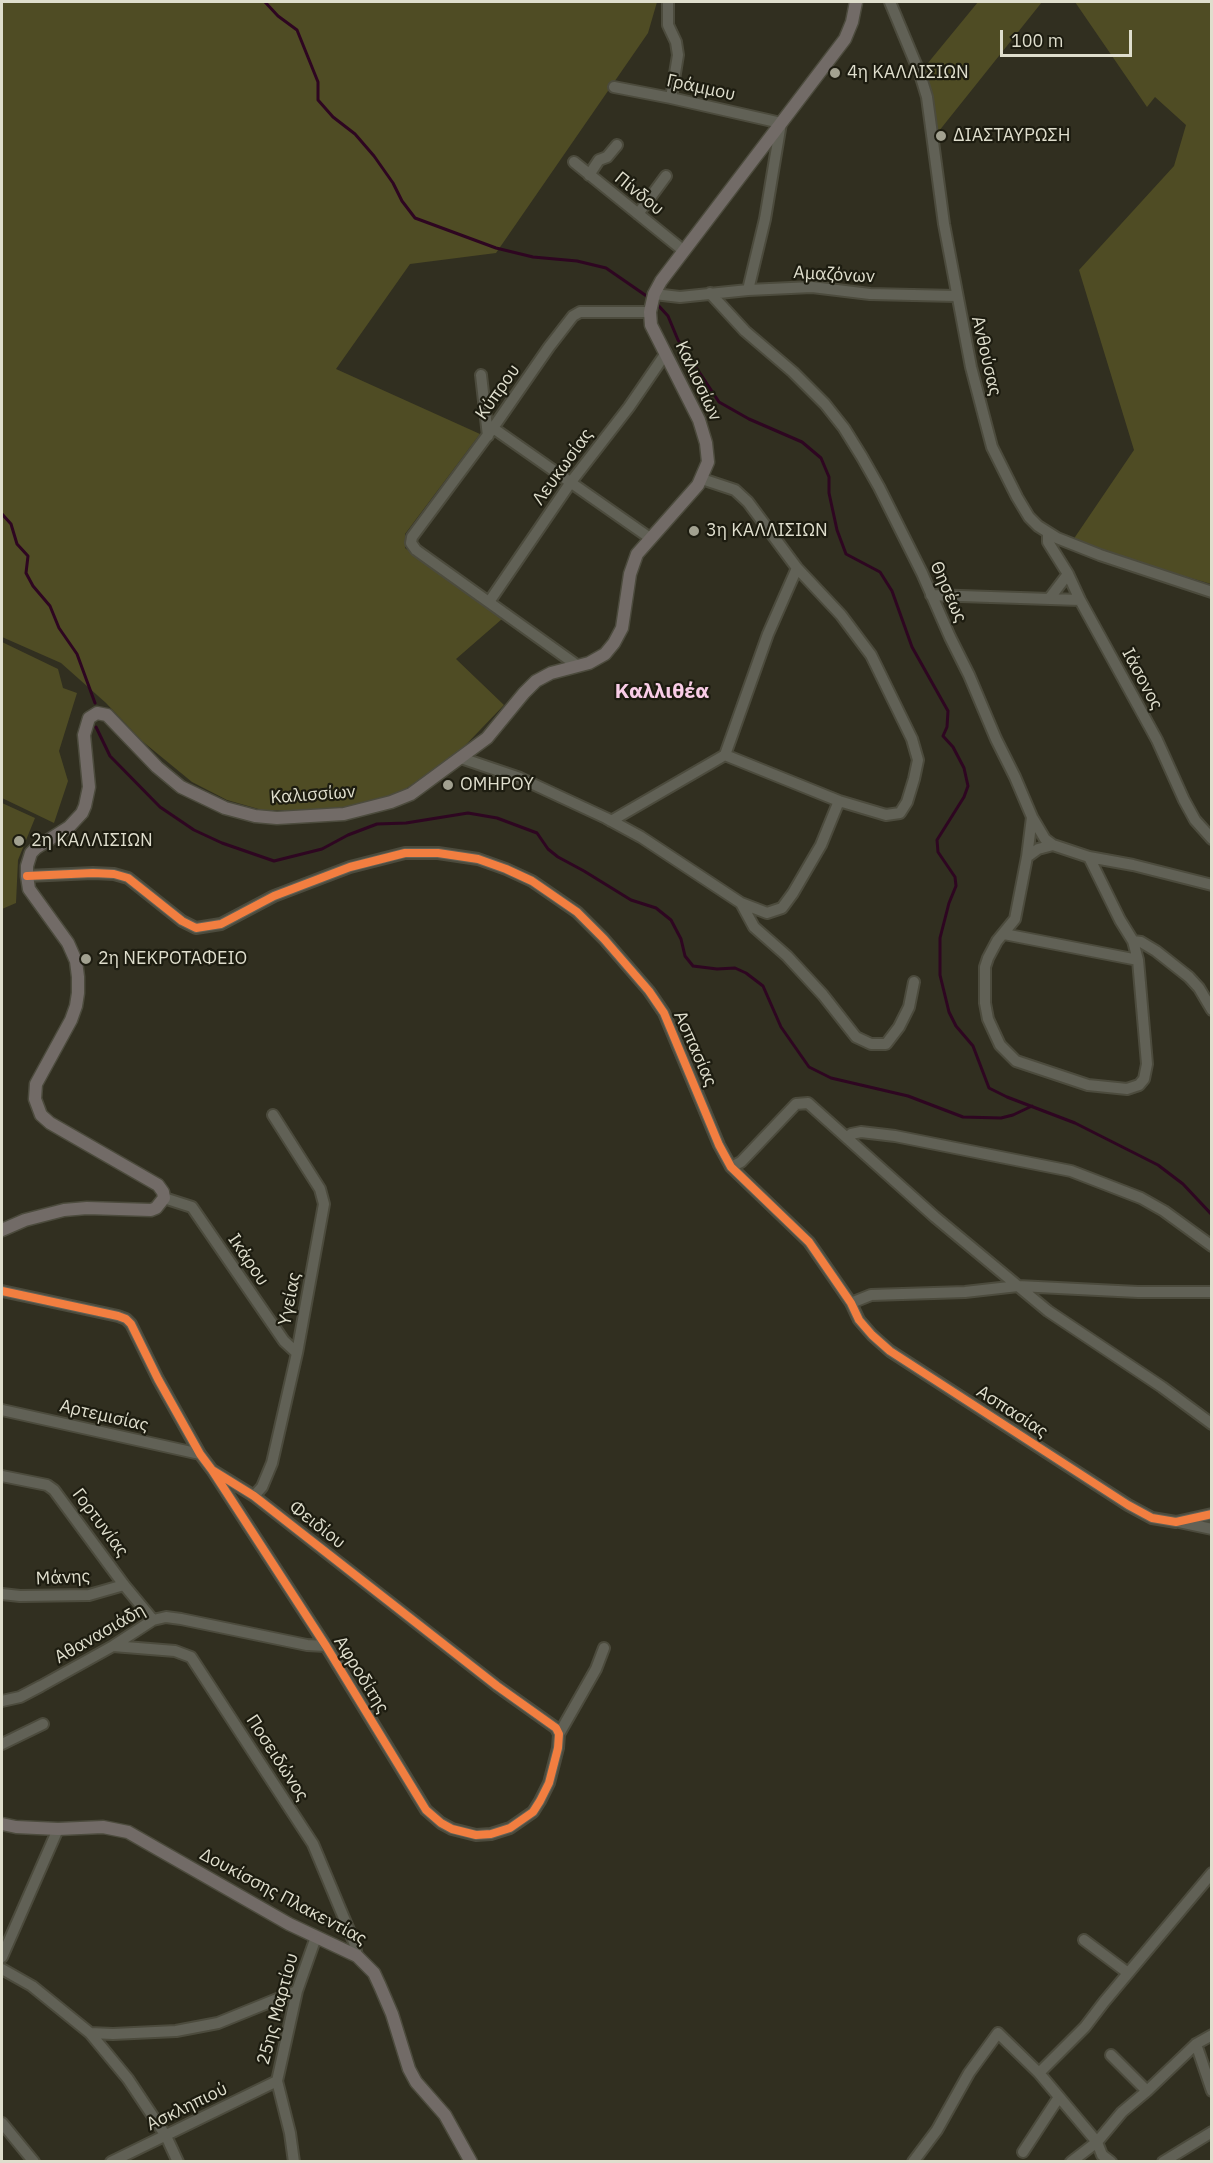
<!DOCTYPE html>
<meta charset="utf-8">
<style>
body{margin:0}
#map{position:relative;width:1213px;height:2163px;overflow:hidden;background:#312f20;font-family:"IBM Plex Sans",sans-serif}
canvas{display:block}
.frame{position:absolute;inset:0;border:3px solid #dfdecd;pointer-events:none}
.scale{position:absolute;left:1000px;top:30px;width:132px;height:27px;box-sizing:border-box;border:3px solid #dfdecd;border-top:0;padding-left:8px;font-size:18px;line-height:21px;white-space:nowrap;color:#dfdecd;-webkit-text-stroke:4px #1d1c10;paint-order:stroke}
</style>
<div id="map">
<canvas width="1213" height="2163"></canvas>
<div class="frame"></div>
<div class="scale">100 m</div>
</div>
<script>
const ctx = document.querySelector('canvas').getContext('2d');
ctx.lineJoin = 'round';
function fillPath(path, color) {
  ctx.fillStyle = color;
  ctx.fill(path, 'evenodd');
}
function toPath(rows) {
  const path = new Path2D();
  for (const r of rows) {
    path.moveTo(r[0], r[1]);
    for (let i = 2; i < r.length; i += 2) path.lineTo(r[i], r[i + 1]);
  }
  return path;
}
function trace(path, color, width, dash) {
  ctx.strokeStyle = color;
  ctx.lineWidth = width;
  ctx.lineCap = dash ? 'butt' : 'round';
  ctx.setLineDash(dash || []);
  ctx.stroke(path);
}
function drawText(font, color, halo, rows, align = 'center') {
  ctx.font = font + ' "IBM Plex Sans",sans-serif';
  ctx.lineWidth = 4.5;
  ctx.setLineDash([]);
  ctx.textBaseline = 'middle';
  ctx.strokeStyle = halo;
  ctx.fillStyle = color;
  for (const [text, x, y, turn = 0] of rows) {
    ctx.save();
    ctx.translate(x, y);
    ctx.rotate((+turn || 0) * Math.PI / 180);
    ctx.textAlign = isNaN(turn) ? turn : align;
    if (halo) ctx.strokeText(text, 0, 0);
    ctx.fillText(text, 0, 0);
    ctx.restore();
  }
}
const green = toPath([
 [2,2,657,2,648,33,496,253,410,264,336,369,480,434,405,534,405,548,502,619,456,659,504,705,457,754,401,792,364,804,319,811,262,810,227,800,192,782,142,741,106,703,61,663,2,637],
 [978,2,1042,2,935,136,923,69],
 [1075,2,1211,2,1211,584,1126,559,1073,540,1134,450,1079,270,1174,166,1186,125,1155,97,1147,107],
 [2,642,58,669,63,688,77,693,59,751,68,781,54,823,2,798],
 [2,803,35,818,18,860,16,903,2,909]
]);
const stream = toPath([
 [265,2,278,16,297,30,318,82,318,100,333,117,355,134,374,156,393,183,402,201,415,218,496,248,533,257,577,261,606,268,648,297],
 [657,304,668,316,678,340,719,402,749,419,802,442,821,458,829,477,829,493,837,530,846,554,880,572,892,591,912,647,948,711,947,727,943,736,953,747,964,768,968,786,964,797,937,840,938,852,955,877,956,886,949,903,940,938,940,975,949,1012,956,1026,973,1046,989,1088,1007,1097,1075,1123,1158,1165,1183,1184,1212,1215],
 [2,514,11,524,17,544,28,556,26,573,33,586,50,606,59,628,77,654,95,703],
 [96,727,110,756,160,807,194,830,222,843,274,861,322,849,348,835,377,824,406,823,468,813,497,818,537,833,548,849,558,857,584,871,631,900,656,908,671,920,681,939,685,956,693,966,717,969,735,968,746,973,763,986,781,1027,809,1067,831,1078,908,1096,963,1117,1001,1118,1013,1115,1032,1106]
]);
const minor = toPath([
 [668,2,668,25,676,42,678,55,671,98],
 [890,2,920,74,927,97,944,224,971,367,992,447,1017,497,1029,517,1038,526,1057,538,1100,555,1212,592],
 [614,87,671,98,781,123,765,219,748,290],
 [574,162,684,251],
 [589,175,599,160,607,157,617,145],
 [638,214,666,176],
 [710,293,745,331,793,372,825,404,844,428,862,457,879,487,922,573,950,637,969,675,996,739,1015,777,1032,817,1045,839,1053,845,1089,857,1133,865,1212,885],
 [654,294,680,297,748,290,812,287,870,294,956,296],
 [481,375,488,436],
 [493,428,650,538],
 [702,479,735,490,748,502,797,568,841,615,871,655,912,739,918,760,914,779,907,802,900,813,886,815,839,801,725,755],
 [1048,533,1048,542,1068,574,1080,600,1157,740,1184,800,1195,820,1212,839],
 [931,595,1080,600],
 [1049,599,1068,574],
 [489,602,571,482,629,407,666,353],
 [578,666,416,550,411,543,412,537,493,428,549,347,573,316,580,312,650,312],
 [461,758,520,778,606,818,641,837,741,903,767,913,782,908,793,893,821,845,839,801],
 [1032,817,1027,857,1015,919,997,941,988,958,985,967,985,1003,988,1019,1000,1045,1016,1061,1088,1085,1127,1089,1139,1085,1144,1079,1147,1064,1138,960,1133,941,1120,920,1089,857],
 [611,821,725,755,768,634,797,568],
 [1027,857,1038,849,1053,845],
 [27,876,93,873,114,874,128,878,182,921,196,928,221,924,274,896,350,867,405,853,438,853,478,859,506,869,532,881,577,912,604,939,649,991,664,1013,719,1145,731,1167,809,1242,851,1303,859,1320,872,1335,890,1351,1128,1505,1152,1518,1176,1522,1212,1514],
 [741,903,754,927,787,956,823,995,856,1037,871,1044,886,1044,899,1027,909,1007,914,982],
 [1004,934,1138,960],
 [1133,941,1141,942,1156,951,1189,977,1199,988,1212,1010],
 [848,1138,851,1134,861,1132,895,1136,1071,1171,1141,1198,1164,1211,1212,1246],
 [731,1167,741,1162,796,1104,808,1103,935,1217,1048,1311,1162,1387,1212,1424],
 [164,1198,192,1207,284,1341,297,1353],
 [2,1291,118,1316,126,1319,131,1324,158,1379,200,1454,212,1470,254,1496,497,1686,556,1728,559,1734,558,1748,549,1783,540,1801,533,1812,510,1828,491,1834,476,1835,452,1829,441,1823,426,1810,326,1646,212,1470],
 [851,1303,871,1295,965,1292,1018,1286,1138,1292,1212,1292],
 [2,1410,200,1454],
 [2,1476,47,1485,54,1490,124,1585,153,1620],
 [254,1496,262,1487,272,1463,297,1353,324,1204,320,1189,273,1115],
 [1179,1522,1212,1529],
 [2,1594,20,1596,89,1595,124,1585],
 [113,1646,175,1651,191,1657,313,1844,354,1942,357,1956],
 [2,1701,20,1697,41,1686,113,1646,153,1620,166,1617,181,1619,307,1645,326,1646],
 [559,1734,596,1669,604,1648],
 [2,1744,43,1724],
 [1084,1940,1128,1973],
 [2,1957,58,1829],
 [2,1969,32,1986,90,2033,113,2034,176,2031,218,2023,297,1991],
 [90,2033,128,2079,166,2136,178,2162],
 [1196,2044,1212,2091],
 [1111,2055,1147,2091],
 [1039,2073,1085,2027,1104,2002,1212,1873],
 [2,2123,34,2162],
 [1023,2152,1059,2097],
 [111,2162,277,2081],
 [294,2162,290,2133,277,2081,297,1991,316,1937],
 [913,2162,937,2130,969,2073,998,2033,1039,2073,1097,2142,1102,2155,1111,2162],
 [1071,2162,1097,2142,1122,2112,1147,2091,1196,2044,1212,2035],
 [1163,2162,1212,2132]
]);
const major = toPath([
 [2,1230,25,1220,64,1210,87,1208,151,1210,156,1208,164,1198,163,1192,158,1185,50,1123,41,1115,35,1099,36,1084,71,1020,76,1006,78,993,78,977,76,961,68,943,29,889,27,876,27,866,31,853,36,848,69,827,82,813,85,806,89,787,84,735,89,718,97,713,107,715,157,767,181,787,225,808,255,816,277,818,344,814,391,802,411,794,487,738,524,693,536,681,551,673,589,663,605,654,614,643,622,628,630,574,637,554,698,485,708,462,706,443,699,420,651,325,650,312,654,294,661,281,845,39,852,22,856,2],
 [2,1824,16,1827,58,1829,103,1827,128,1832,289,1924,357,1956,374,1973,380,1986,392,2014,409,2069,416,2082,445,2115,471,2162]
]);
const cycleway = toPath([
 [27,876,93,873,114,874,128,878,182,921,196,928,221,924,274,896,350,867,405,853,438,853,478,859,506,869,532,881,577,912,604,939,649,991,664,1013,719,1145,731,1167,809,1242,851,1303,859,1320,872,1335,890,1351,1128,1505,1152,1518,1176,1522,1212,1514],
 [2,1291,118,1316,126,1319,131,1324,158,1379,200,1454,212,1470,254,1496,497,1686,556,1728,559,1734,558,1748,549,1783,540,1801,533,1812,510,1828,491,1834,476,1835,452,1829,441,1823,426,1810,326,1646,212,1470]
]);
const markers = [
 [835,73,6,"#a2a190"],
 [941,136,6,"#a2a190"],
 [694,531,6,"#a2a190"],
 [448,785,6,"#a2a190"],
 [19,841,6,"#a2a190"],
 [86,959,6,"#a2a190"]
];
const poiNames = [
 ["4η ΚΑΛΛΙΣΙΩΝ",847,73],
 ["ΔΙΑΣΤΑΥΡΩΣΗ",953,136],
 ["3η ΚΑΛΛΙΣΙΩΝ",706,531],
 ["ΟΜΗΡΟΥ",460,785],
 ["2η ΚΑΛΛΙΣΙΩΝ",31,841],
 ["2η ΝΕΚΡΟΤΑΦΕΙΟ",98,959]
];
const streetNames = [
 ["Γράμμου",701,88,12],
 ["Πίνδου",639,194,39],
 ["Αμαζόνων",834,275,3],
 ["Ανθούσας",986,356,77],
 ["Καλισσίων",698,381,65],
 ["Κύπρου",498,392,-55],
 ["Λευκωσίας",563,467,-54],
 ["Θησέως",948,592,66],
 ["Ιάσονος",1142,679,62],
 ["Καλισσίων",313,795,-4],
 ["Ασπασίας",695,1049,66],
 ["Ικάρου",248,1260,56],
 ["Υγείας",290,1299,-79],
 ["Ασπασίας",1012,1412,33],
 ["Αρτεμισίας",104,1416,13],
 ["Γορτυνίας",100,1523,53],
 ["Φειδίου",317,1525,38],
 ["Μάνης",63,1578,-3],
 ["Αθανασιάδη",100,1634,-30],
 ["Αφροδίτης",361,1675,58],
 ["Ποσειδώνος",277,1758,57],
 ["Δουκίσσης Πλακεντίας",283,1897,28],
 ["25ης Μαρτίου",278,2009,-75],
 ["Ασκληπιού",187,2107,-26]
];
const quarterNames = [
 ["Καλλιθέα",662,692]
];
fillPath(green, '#4f4c24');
trace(stream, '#2e0621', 3);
trace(minor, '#4c4b3d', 14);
trace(major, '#4c4b3d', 15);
trace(minor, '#616156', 10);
trace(major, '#726b67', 12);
trace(cycleway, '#f27e40', 8);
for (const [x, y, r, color] of markers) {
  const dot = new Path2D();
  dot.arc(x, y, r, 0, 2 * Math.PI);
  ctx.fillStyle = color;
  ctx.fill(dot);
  trace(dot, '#1d1c10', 2);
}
drawText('18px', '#dfdecd', '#1d1c10', poiNames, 'left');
drawText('18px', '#dfdecd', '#1d1c10', streetNames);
drawText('bold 21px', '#f9cde7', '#1d1c10', quarterNames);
</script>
